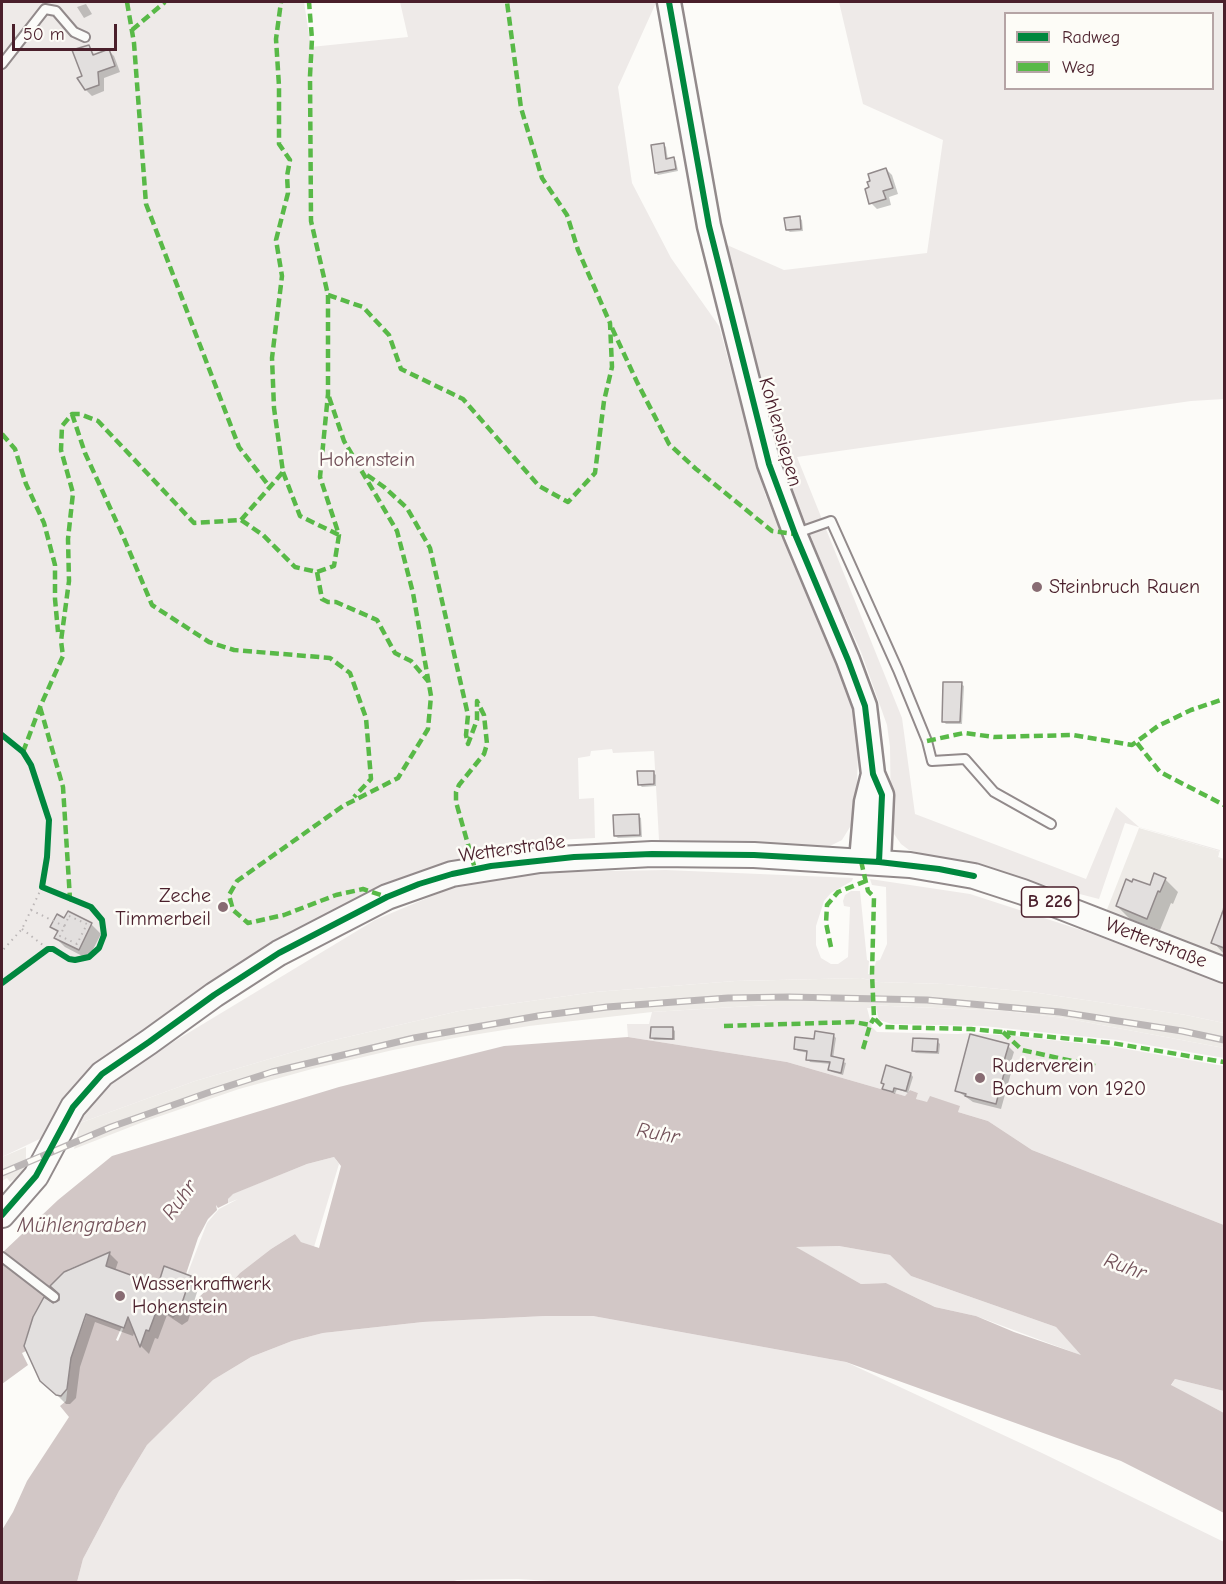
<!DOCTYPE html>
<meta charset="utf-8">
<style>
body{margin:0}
#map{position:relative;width:1226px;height:1584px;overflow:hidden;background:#fcfbf8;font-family:"Comic Neue",sans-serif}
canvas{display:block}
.frame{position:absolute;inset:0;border:3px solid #4a1f2b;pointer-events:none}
.legend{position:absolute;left:1004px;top:12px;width:210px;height:78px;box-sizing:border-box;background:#fdfcf7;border:2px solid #b5a4a5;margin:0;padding:8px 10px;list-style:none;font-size:18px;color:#4a1f2b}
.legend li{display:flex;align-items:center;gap:12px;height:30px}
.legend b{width:30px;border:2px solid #b5a4a5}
.scale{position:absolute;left:12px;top:24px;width:105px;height:27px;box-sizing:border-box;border:3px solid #4a1f2b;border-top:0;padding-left:8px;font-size:18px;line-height:21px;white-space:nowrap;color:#4a1f2b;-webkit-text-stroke:4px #fdfcf7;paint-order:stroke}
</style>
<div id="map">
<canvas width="1226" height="1584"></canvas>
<div class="frame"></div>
<ul class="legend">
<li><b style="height:8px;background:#00873e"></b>Radweg</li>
<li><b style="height:8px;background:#58b947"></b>Weg</li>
</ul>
<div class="scale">50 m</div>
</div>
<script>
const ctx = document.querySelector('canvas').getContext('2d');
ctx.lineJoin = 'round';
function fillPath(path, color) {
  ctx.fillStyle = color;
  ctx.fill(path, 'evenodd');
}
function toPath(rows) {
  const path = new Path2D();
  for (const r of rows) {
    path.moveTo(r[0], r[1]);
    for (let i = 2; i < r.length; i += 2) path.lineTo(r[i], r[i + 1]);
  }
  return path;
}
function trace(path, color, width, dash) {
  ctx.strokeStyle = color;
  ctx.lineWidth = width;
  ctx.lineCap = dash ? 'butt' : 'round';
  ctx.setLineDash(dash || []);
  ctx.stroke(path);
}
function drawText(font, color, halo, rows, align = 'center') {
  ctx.font = font + ' "Comic Neue",sans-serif';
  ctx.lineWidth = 5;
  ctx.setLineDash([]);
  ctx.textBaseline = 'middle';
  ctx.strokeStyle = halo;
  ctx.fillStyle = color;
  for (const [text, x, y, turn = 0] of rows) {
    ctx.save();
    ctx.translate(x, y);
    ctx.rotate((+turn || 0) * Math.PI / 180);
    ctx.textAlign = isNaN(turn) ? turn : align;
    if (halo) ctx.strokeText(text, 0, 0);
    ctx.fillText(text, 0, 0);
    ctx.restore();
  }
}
const built = toPath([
 [1139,828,1219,851,1218,857,1224,859,1224,957,1106,912],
 [861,978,878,982,945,984,1032,992,1186,1015,1224,1023,1224,1048,1064,1018,1006,1011,867,1005,768,1005,652,1012,529,1026,460,1037,393,1050,312,1069,239,1089,143,1122,74,1149,80,1123,195,1081,330,1041,459,1011,595,992,735,981],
 [26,1147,26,1169,21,1175,10,1182,7,1178,2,1181,2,1157]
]);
const green = toPath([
 [2,2,304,2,311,47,408,37,400,2,655,2,655,5,618,87,632,183,671,258,719,326,765,494,851,701,858,755,856,805,853,822,842,840,828,847,677,845,677,840,659,840,654,751,613,753,612,749,591,751,590,756,578,758,579,799,594,798,595,838,516,842,484,849,231,972,48,1135,2,1157],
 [839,2,1224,2,1224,399,1191,401,797,457,902,718,915,814,1086,879,1116,807,1139,827,1220,850,1218,857,1224,859,1217,857,1219,851,1125,823,1099,899,909,850,901,844,894,834,891,819,890,747,887,725,861,652,809,537,782,467,733,292,727,245,784,270,927,253,943,140,863,104],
 [1006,14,1212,14,1212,88,1006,88],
 [666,870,853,878,852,881,831,893,824,901,816,926,816,945,821,958,831,964,838,964,848,957,850,907,844,906,843,901,845,895,851,891,860,891,867,960,869,961,868,974,873,975,876,961,880,960,887,944,886,887,872,885,870,879,970,894,1084,931,1224,983,1224,1023,1186,1015,1032,992,945,984,878,982,861,978,735,981,595,992,459,1011,330,1041,195,1081,80,1123,90,1106,112,1083,160,1050,375,920,451,888,506,876,557,872],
 [768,1005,867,1005,1006,1011,1064,1018,1224,1048,1224,1058,1118,1040,983,1026,892,1024,879,1020,876,1008,867,1008,872,1027,877,1032,958,1034,969,1033,1015,1036,1115,1047,1224,1066,1224,1225,1032,1150,988,1121,958,1112,959,1106,930,1097,927,1103,916,1099,918,1093,910,1090,905,1096,787,1062,628,1037,627,1024,649,1024,652,1012],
 [334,1157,339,1164,314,1247,301,1242,295,1234,271,1249,240,1273,229,1285,221,1288,214,1280,208,1286,190,1279,187,1275,207,1223,219,1209,238,1199,228,1203,228,1199,232,1194,307,1164],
 [839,1246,890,1255,911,1276,1056,1327,1083,1356,976,1316,935,1307,886,1283,861,1284,795,1247],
 [545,1316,593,1316,846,1362,1042,1453,1224,1542,1224,1582,566,1582,518,1579,457,1580,451,1582,77,1582,83,1559,119,1491,147,1445,213,1380,251,1357,292,1341,323,1333,423,1322],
 [1175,1379,1224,1391,1224,1413,1171,1386]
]);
const water = toPath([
 [628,1037,787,1062,905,1096,910,1090,918,1093,916,1099,927,1102,930,1096,960,1106,958,1112,988,1121,1032,1150,1224,1225,1224,1391,1175,1379,1171,1385,1224,1413,1224,1513,1121,1461,846,1362,593,1316,545,1316,423,1322,323,1333,292,1341,251,1357,213,1380,147,1445,119,1491,83,1559,77,1582,2,1582,2,1530,13,1512,27,1481,69,1417,60,1406,66,1401,71,1358,87,1314,126,1317,116,1340,118,1341,128,1317,142,1329,138,1341,140,1343,159,1304,173,1317,197,1299,216,1281,221,1288,229,1285,240,1273,271,1249,295,1234,301,1242,319,1248,341,1166,334,1157,307,1164,233,1194,228,1199,228,1203,218,1208,216,1205,217,1210,208,1219,198,1238,186,1274,164,1266,158,1285,106,1266,108,1254,107,1253,69,1269,50,1287,33,1317,24,1344,26,1351,22,1353,28,1365,2,1384,2,1253,58,1200,112,1156,339,1087,504,1046],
 [839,1246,890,1255,911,1276,1056,1327,1081,1355,1014,1332,976,1316,935,1307,886,1283,861,1284,796,1247]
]);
const shadow = toPath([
 [86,4,92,14,84,18,77,7],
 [88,47,95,55,108,50,114,56,120,72,104,78,104,91,92,96,86,90,83,77],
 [663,144,666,147,668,160,674,159,676,161,678,171,658,175,656,173],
 [886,169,892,175,898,194,889,197,891,205,877,209,871,203],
 [799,217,802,220,803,231,790,232,787,230],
 [961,684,964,686,962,724,946,724,943,721],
 [653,772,656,775,656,786,642,787,639,784],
 [638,816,641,818,642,837,618,838,615,836],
 [1165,879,1178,892,1173,904,1171,903,1160,930,1130,919,1117,906],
 [1224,904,1224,954,1213,942],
 [91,924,101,934,88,959,65,947,56,938,58,933,52,927],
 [672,1028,675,1031,675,1040,654,1040,652,1038],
 [833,1035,836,1038,833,1058,846,1063,843,1075,832,1072,830,1070,831,1064,810,1062,808,1059,809,1053,798,1051,795,1049],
 [937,1041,940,1044,939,1054,916,1053,913,1051],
 [1008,1046,1014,1052,1009,1068,1011,1073,1001,1109,973,1102,956,1090],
 [911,1074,913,1077,908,1093,897,1089,895,1094,884,1089,885,1085,882,1083],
 [110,1254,118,1262,115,1271,159,1287,190,1277,199,1286,188,1321,182,1325,167,1315,158,1339,155,1338,149,1354,141,1346,135,1331,133,1336,95,1322,80,1367,76,1398,70,1404,66,1404,42,1380,52,1304,61,1301,70,1270]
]);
const building = toPath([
 [89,45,93,55,109,49,115,66,98,72,99,85,85,90,77,78,82,76,72,50,89,45],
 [664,143,666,159,674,157,676,169,655,173,651,145,664,143],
 [886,168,893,188,883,191,886,199,869,204,865,189,869,187,867,182,870,181,868,174,886,168],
 [800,216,801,229,786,230,784,218,800,216],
 [943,682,962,682,960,722,942,722,943,682],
 [637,771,654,771,654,784,638,785,637,771],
 [639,814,640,835,614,836,613,815,639,814],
 [1154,873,1166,878,1160,892,1158,891,1147,919,1116,906,1126,879,1132,882,1133,879,1150,885,1154,873],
 [68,911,92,923,79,950,54,938,58,931,50,927,57,914,64,918,68,911],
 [1223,911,1224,911,1224,948,1211,943,1223,911],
 [651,1027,673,1027,673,1039,650,1038,651,1027],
 [815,1031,834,1034,831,1056,844,1059,841,1073,828,1070,830,1062,806,1060,807,1051,794,1049,795,1037,814,1039,815,1031],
 [970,1034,1009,1044,1004,1061,1006,1066,996,1104,965,1096,966,1094,955,1091,970,1034],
 [913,1038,938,1039,937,1052,912,1051,913,1038],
 [886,1065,911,1073,906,1091,894,1088,893,1092,882,1089,884,1084,881,1083,886,1065],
 [110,1252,106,1266,158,1285,164,1266,191,1276,179,1312,173,1317,158,1307,149,1331,146,1330,140,1347,128,1317,124,1328,86,1314,71,1358,67,1389,61,1396,56,1395,40,1381,24,1346,33,1317,44,1297,53,1303,59,1300,59,1294,50,1286,64,1272,110,1252]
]);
const path = toPath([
 [2,735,23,752,31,765,49,820,47,857,42,887,22,929,2,951],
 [42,887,70,899],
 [31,910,68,928],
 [69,916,87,924,77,944,60,936,69,916],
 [22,929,48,949]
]);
const lane = toPath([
 [2,64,45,9,56,11,74,32,85,37],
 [797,533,831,521,898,670,927,741,932,761,965,759,994,792,1051,824],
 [2,1257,54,1297]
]);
const secondary = toPath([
 [669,2,709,226,769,464,795,534,848,660,865,706,873,774,882,795,879,862],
 [861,861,866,802,873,774]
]);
const primary = toPath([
 [2,1215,36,1176,73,1107,102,1074,149,1042,214,995,279,953,387,897,452,874,540,860,652,854,754,855,910,865,974,876,1023,892,1224,970]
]);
const rail = toPath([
 [2,1173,111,1127,210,1092,272,1072,414,1038,538,1016,607,1007,728,998,789,997,927,1000,1060,1012,1182,1031,1224,1040]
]);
const quiet = toPath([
 [127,2,134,43,146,204,239,447,269,486],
 [132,30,165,2],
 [328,295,363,307,389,335,401,369,463,399,539,486,568,502,595,473,604,401,612,367,610,323,578,250,567,215,542,178,521,108,507,2],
 [612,328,637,382,669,444,696,469,772,531,795,534],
 [329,397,344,441,397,531,413,593,431,696,428,729,398,778,343,806,237,881,229,895,233,910,248,923,284,915,336,895,363,889,387,897],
 [72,414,85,453,123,536,152,605,209,642,234,650,330,658,350,673,366,718,371,779,354,797],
 [2,434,15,449,26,484,44,523,55,565,55,599,58,632],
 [283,472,300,516,339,535],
 [367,475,384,487,407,508,430,548,468,715,466,735,468,744,477,720,477,701,484,715,487,744,484,754,459,785,456,792,456,802,475,869],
 [241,520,283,472,274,408,272,358,282,276,276,240,288,193,287,176,290,160,279,144,279,86,276,39,281,2],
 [317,572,322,599,328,602,336,602,377,620,395,653,411,661,428,681],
 [40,707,63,787,70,899,73,900],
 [927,741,964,733,994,737,1073,735,1132,745,1158,726,1191,710,1224,699],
 [1137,743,1160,772,1224,805],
 [23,752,40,707,63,656,61,641,69,581,68,539,73,493,61,450,62,426,72,414,80,414,98,421,194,523,241,520,263,535,295,567,317,572,334,566,339,535,320,477,328,394,328,295,311,221,310,76,312,39,309,2],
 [861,861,868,891,874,897,872,974,874,1018,883,1027,971,1029,1112,1043,1224,1062],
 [831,947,826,923,827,905,838,892,866,881],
 [724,1026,854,1022,870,1025,874,1018],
 [1003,1032,1022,1050,1095,1066],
 [863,1049,870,1025]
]);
const cycleway = toPath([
 [669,2,709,226,769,464,795,534,848,660,865,706,873,774,882,795,879,862],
 [2,735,23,752,31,765,49,820,47,857,42,887,91,907,102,920,104,935,99,948,89,957,75,960,69,959,53,949,48,949,2,983],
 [2,1215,36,1176,73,1107,102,1074,149,1042,214,995,279,953,387,897,419,884,452,874,491,866,574,857,652,854,754,855,879,862,939,869,974,876]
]);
const markers = [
 [1037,587,6,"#886c73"],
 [223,907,6,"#886c73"],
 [980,1078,6,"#886c73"],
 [120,1296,6,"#886c73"]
];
const shields = [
 [1050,902,57]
];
const shieldNames = [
 ["B 226",1050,902]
];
const streetNames = [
 ["Kohlensiepen",780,432,74],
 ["Wetterstraße",512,849,-8],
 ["Wetterstraße",1156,943,21]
];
const parkNames = [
 ["Hohenstein",367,460]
];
const poiNames = [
 ["Steinbruch Rauen",1049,587],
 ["Zeche",211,896,"right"],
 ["Timmerbeil",211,919,"right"],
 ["Ruderverein",992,1066],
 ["Bochum von 1920",992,1089],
 ["Wasserkraftwerk",132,1284],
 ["Hohenstein",132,1307]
];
const waterNames = [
 ["Ruhr",658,1134,10],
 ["Ruhr",180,1200,-54],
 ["Mühlengraben",82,1226],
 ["Ruhr",1125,1267,20]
];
fillPath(built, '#eeebe7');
fillPath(green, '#eeeae8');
fillPath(water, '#d2c7c6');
fillPath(shadow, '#0003');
fillPath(building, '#e2dfde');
trace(building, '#928a8b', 1.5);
trace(lane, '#928a8b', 12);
trace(secondary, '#928a8b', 27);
trace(primary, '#928a8b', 28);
trace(path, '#bbb6b6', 2, [1.5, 4.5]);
trace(lane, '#fbfbf9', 8);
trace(secondary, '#fbfbf9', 22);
trace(primary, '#fbfbf9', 24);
trace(rail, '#bbb6b6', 7);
trace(rail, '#fdfcf7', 4.5, [14]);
trace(quiet, '#58b947', 4.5, [9, 4.5]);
trace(cycleway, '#00873e', 6);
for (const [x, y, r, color] of markers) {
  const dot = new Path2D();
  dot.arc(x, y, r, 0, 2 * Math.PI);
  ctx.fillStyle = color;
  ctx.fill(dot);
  trace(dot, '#fdfcf7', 2);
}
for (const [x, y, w] of shields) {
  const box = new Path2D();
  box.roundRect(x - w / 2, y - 15, w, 30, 4.5);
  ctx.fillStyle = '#fdfcf7';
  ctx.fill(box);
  trace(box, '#4a1f2b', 1.5);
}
drawText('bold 18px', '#4a1f2b', null, shieldNames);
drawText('20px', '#4a1f2b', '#fdfcf7', streetNames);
drawText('20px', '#704e57', '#fdfcf7', parkNames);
drawText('20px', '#4a1f2b', '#fdfcf7', poiNames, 'left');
drawText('italic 21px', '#73525a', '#fdfcf7', waterNames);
</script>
